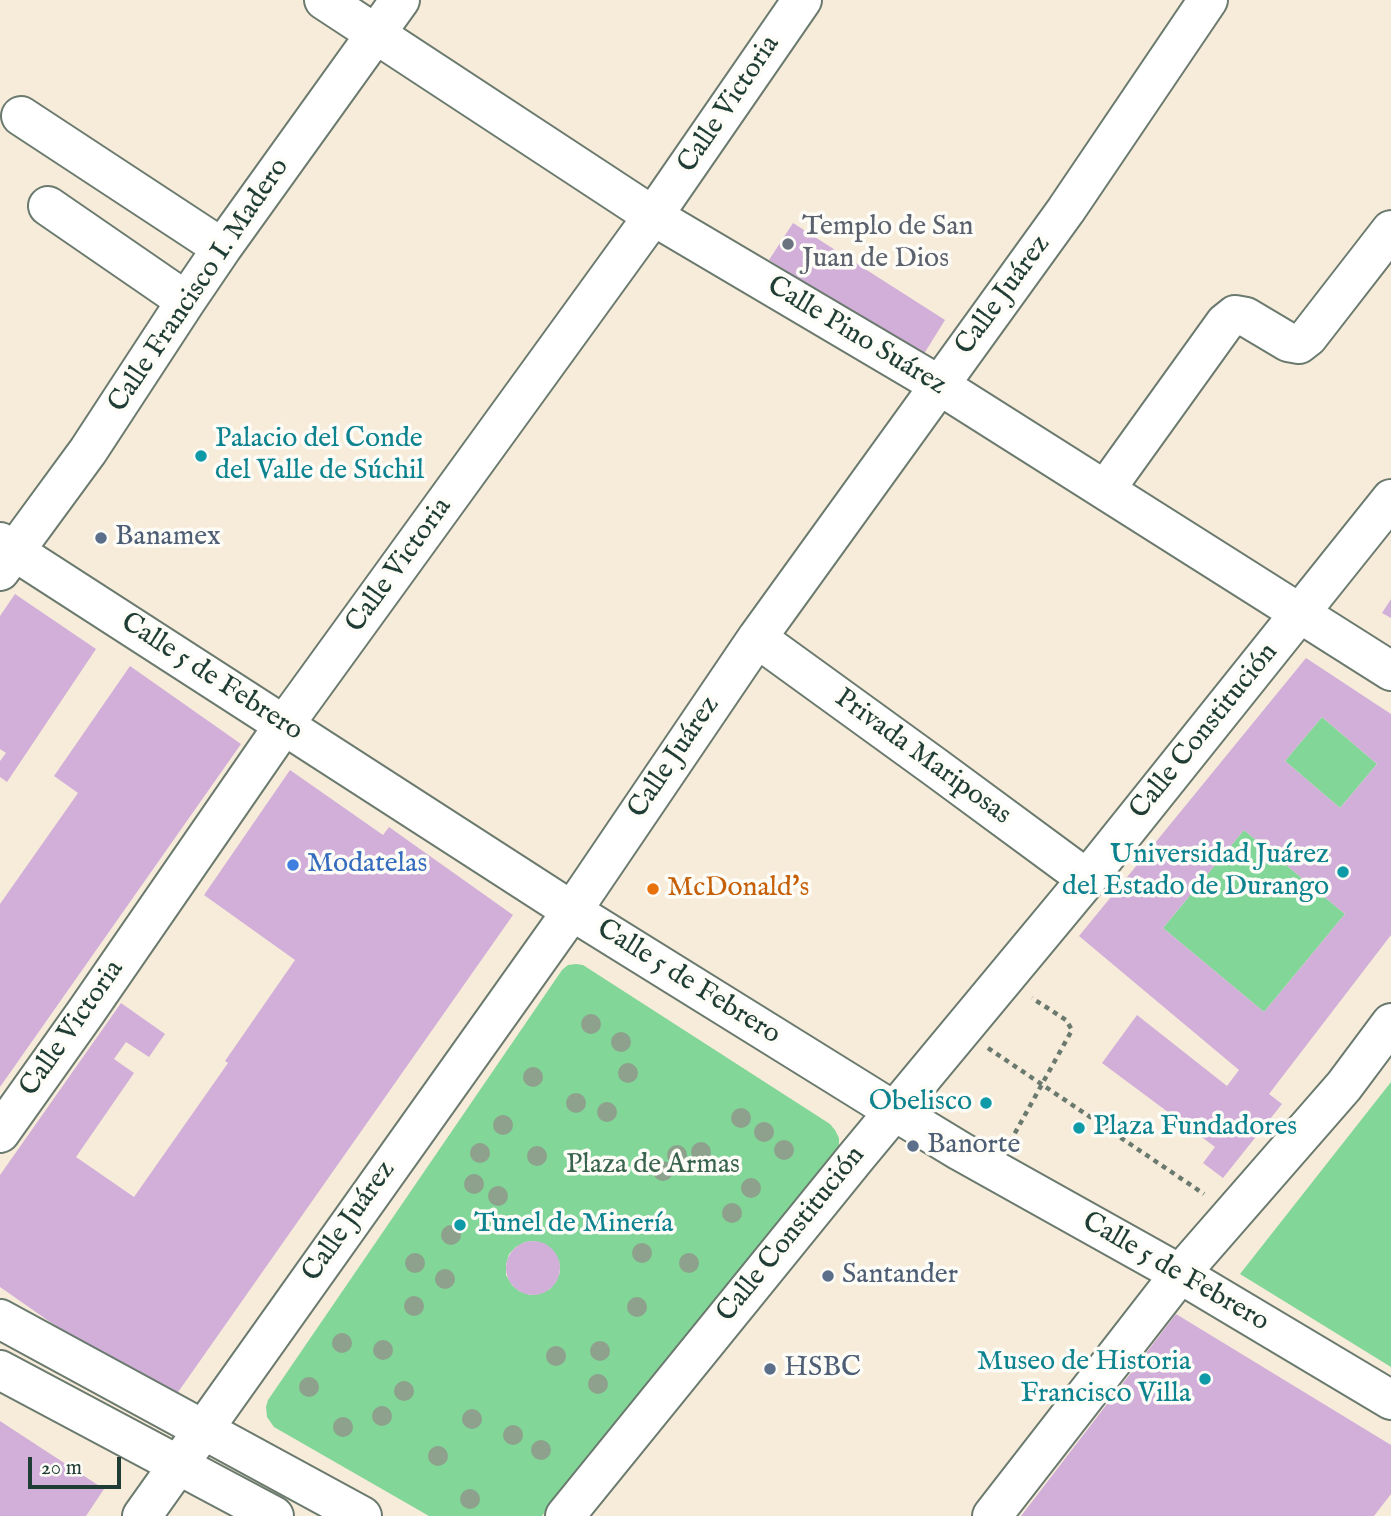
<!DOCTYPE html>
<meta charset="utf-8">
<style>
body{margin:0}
#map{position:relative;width:1391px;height:1516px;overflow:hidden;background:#f7ecda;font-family:"IM FELL English",serif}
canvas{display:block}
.scale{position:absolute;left:28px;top:1457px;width:93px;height:32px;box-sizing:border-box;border:4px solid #1f3d34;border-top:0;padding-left:9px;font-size:21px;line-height:24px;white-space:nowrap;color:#1f3d34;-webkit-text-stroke:5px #fdfcf7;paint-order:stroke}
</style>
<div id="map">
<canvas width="1391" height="1516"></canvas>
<div class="scale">20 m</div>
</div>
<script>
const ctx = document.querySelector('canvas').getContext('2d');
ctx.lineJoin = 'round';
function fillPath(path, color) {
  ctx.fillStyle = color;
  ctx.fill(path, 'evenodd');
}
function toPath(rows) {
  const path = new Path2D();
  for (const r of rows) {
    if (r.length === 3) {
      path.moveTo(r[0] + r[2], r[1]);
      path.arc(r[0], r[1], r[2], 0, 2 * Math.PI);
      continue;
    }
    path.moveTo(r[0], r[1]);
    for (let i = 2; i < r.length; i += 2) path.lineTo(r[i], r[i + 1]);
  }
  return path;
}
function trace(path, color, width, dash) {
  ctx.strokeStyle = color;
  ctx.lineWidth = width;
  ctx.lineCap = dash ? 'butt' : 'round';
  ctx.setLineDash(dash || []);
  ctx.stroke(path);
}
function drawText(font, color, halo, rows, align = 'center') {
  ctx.font = font + ' "IM FELL English",serif';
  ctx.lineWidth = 7;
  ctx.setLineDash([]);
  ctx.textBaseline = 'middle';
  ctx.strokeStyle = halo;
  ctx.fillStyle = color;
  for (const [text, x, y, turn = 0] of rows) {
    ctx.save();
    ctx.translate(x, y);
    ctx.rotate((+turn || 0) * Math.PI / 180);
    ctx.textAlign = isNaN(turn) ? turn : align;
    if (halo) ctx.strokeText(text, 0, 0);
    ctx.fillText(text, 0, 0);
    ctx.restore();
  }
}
const green = toPath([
 [1322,717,1377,764,1340,808,1285,761],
 [1244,830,1345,914,1264,1012,1163,928],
 [576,964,583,965,830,1124,835,1130,839,1138,839,1146,542,1516,429,1516,274,1427,267,1417,266,1407,268,1400,562,970,568,965],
 [534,1241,545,1244,555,1253,559,1261,560,1272,556,1282,550,1289,539,1294,530,1295,519,1291,512,1285,506,1275,506,1265,509,1254,516,1247,525,1242],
 [1391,1082,1391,1367,1240,1274]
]);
const building = toPath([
 [793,223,945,320,922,357,769,260],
 [15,594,96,649,7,782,0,777,0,761,6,753,0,749,0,616],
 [1391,599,1391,618,1382,613],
 [1306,658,1391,714,1391,935,1269,1094,1282,1104,1223,1178,1203,1163,1215,1147,1102,1063,1137,1015,1227,1086,1239,1070,1079,936],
 [1322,717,1377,764,1340,808,1285,761],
 [1244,830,1345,914,1264,1012,1163,928],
 [130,666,241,744,0,1087,0,904,78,793,54,776],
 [290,770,383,835,389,827,513,915,169,1405,0,1287,0,1175,121,1003,165,1034,149,1057,126,1042,114,1059,134,1073,76,1157,134,1197,228,1063,225,1061,295,960,204,895],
 [533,1268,27],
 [1176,1314,1391,1445,1391,1494,1374,1516,1021,1516],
 [0,1421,104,1489,86,1516,0,1516]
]);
const path = toPath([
 [988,1048,1204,1194],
 [1010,1142,1072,1030,1066,1020,1032,998]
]);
const minor = toPath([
 [324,0,653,216,939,385,1391,671],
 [21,116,222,248],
 [48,206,186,301],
 [1105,490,1225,323,1235,315,1246,317,1288,342,1299,344,1308,337,1391,230],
 [0,542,572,911,894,1111,960,1151,1180,1274,1391,1400],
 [0,571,88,451,186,301,222,248,400,0],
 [757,638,935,767,1087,879],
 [0,1133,86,1012,284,725,653,216,802,0],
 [142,1516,572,911,757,638,1066,210,1208,0],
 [565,1516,857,1156,1087,879,1391,499],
 [992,1516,1180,1274,1344,1086,1391,1023]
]);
const major = toPath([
 [0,1319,362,1516],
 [0,1370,274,1516]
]);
const trees = [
 [591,1024],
 [621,1042],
 [628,1073],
 [533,1077],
 [576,1103],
 [607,1112],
 [741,1118],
 [503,1125],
 [764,1132],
 [784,1150],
 [701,1152],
 [480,1153],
 [677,1155],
 [537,1156],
 [663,1171],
 [474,1184],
 [751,1188],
 [498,1196],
 [732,1213],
 [451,1235],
 [642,1253],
 [415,1263],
 [689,1263],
 [445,1279],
 [414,1306],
 [637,1307],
 [342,1343],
 [383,1350],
 [600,1351],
 [556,1356],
 [598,1384],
 [309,1387],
 [404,1391],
 [382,1416],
 [472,1419],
 [343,1427],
 [513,1435],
 [541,1450],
 [438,1456],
 [470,1499]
];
const markers = [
 [788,244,7,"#6b7280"],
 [201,456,7,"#0f9aa8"],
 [101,538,7,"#5c6f8a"],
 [293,865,7,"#3f7fe0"],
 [1343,872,7,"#0f9aa8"],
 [653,889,7,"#e8710a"],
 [986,1103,7,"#0f9aa8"],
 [1079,1128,7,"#0f9aa8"],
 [913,1146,7,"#5c6f8a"],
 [460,1225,7,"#0f9aa8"],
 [828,1276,7,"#5c6f8a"],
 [770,1369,7,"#5c6f8a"],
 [1205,1379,7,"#0f9aa8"]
];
const streetNames = [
 ["Calle Victoria",730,105,-56],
 ["Calle Francisco I. Madero",200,286,-56],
 ["Calle Juárez",1004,296,-54],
 ["Calle Pino Suárez",856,337,31],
 ["Calle Victoria",400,566,-54],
 ["Calle 5 de Febrero",211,678,33],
 ["Calle Constitución",1205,732,-51],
 ["Calle Juárez",675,758,-56],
 ["Privada Mariposas",922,758,36],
 ["Calle 5 de Febrero",688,983,32],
 ["Calle Victoria",73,1029,-55],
 ["Calle Juárez",350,1222,-55],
 ["Calle Constitución",792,1235,-51],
 ["Calle 5 de Febrero",1175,1273,30]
];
const worshipNames = [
 ["Templo de San",802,228],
 ["Juan de Dios",802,260]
];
const cultureNames = [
 ["Palacio del Conde",215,440],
 ["del Valle de Súchil",215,472],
 ["Universidad Juárez",1329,856,"right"],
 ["del Estado de Durango",1329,888,"right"],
 ["Obelisco",972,1103,"right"],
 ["Plaza Fundadores",1093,1128],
 ["Tunel de Minería",474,1225],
 ["Museo de Historia",1191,1363,"right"],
 ["Francisco Villa",1191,1395,"right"]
];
const serviceNames = [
 ["Banamex",115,538],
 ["Banorte",927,1146],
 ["Santander",842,1276],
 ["HSBC",784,1369]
];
const shopNames = [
 ["Modatelas",307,865]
];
const foodNames = [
 ["McDonald's",667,889]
];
const parkNames = [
 ["Plaza de Armas",653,1166]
];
fillPath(green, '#82d698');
fillPath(building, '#d1afd9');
trace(minor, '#6b7a6e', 42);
trace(major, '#6b7a6e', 42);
trace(path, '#6b7a6e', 4.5, [5, 5]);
trace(minor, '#fff', 38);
trace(major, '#fff', 38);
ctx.fillStyle = '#8ea18c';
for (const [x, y] of trees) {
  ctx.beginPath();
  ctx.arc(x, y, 10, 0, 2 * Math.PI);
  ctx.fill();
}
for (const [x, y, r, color] of markers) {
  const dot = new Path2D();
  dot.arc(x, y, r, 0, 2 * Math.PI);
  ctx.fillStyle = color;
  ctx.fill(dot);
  trace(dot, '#fdfcf7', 2.5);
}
drawText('28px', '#1f3d34', '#fdfcf7', streetNames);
drawText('28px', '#5b616d', '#fdfcf7', worshipNames, 'left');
drawText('28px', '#0d838f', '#fdfcf7', cultureNames, 'left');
drawText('28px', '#4e5e75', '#fdfcf7', serviceNames, 'left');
drawText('28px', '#366cbe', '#fdfcf7', shopNames, 'left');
drawText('28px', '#c56008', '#fdfcf7', foodNames, 'left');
drawText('28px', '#38634d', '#fdfcf7', parkNames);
</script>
